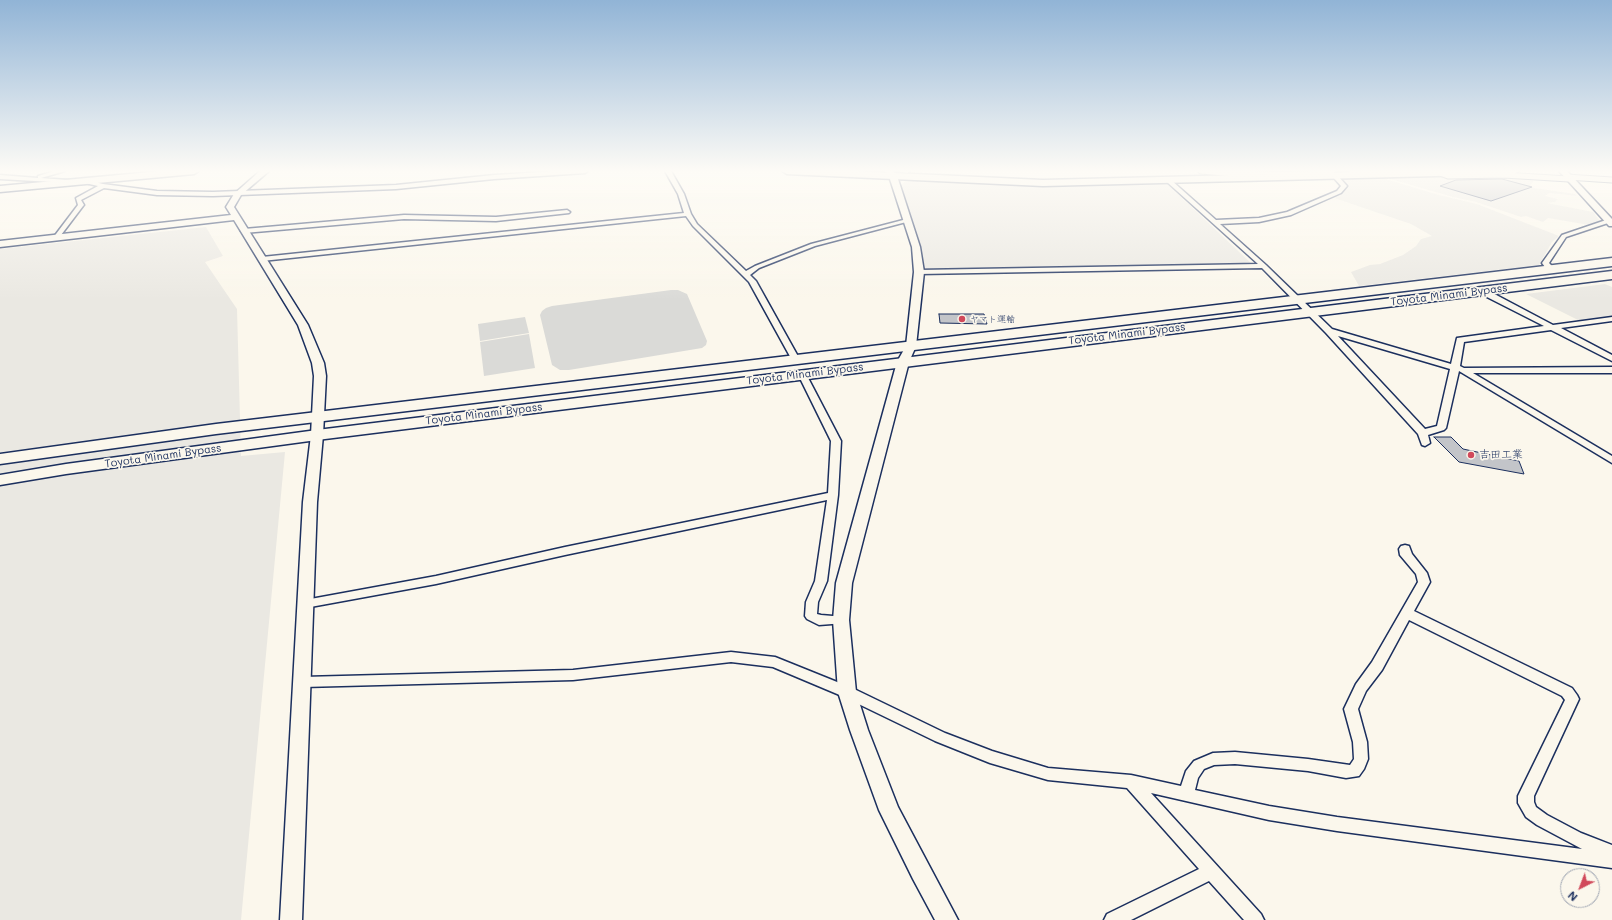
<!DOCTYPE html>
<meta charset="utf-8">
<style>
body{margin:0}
#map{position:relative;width:1612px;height:920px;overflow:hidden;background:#fbf7ec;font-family:Mali,sans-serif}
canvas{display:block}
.north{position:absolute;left:1560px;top:868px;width:40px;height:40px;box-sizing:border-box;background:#fbf7ec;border:1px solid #a1a7b3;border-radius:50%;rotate:222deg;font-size:11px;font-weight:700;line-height:16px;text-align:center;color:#1b2f5e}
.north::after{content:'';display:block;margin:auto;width:14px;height:18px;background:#d1495b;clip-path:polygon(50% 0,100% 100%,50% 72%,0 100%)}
</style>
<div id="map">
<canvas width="1612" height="920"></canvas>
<div class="north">N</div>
</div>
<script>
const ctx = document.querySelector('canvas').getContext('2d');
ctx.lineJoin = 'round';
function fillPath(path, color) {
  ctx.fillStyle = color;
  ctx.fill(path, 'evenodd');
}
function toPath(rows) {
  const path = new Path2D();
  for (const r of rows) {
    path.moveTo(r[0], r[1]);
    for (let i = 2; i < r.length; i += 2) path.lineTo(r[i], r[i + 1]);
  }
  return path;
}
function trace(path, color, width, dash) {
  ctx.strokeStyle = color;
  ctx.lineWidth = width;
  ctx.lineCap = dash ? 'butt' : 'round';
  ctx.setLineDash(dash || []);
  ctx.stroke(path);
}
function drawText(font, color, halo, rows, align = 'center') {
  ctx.font = font + ' Mali,"Klee One",sans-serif';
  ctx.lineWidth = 3.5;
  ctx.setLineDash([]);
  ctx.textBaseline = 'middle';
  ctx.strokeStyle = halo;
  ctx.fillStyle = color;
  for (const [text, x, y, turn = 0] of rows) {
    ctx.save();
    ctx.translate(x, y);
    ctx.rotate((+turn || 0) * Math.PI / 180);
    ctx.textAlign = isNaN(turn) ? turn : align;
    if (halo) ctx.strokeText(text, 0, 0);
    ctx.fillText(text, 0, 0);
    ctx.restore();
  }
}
const built = toPath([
 [1443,176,1532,179,1533,182,1530,185,1534,188,1575,194,1577,196,1549,193,1545,196,1558,199,1555,202,1547,203,1593,212,1600,221,1589,225,1548,218,1543,222,1526,216,1521,217,1476,202,1453,197,1387,178],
 [1382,178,1439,195,1477,204,1559,236,1552,242,1539,265,1359,286,1351,272,1370,265,1380,264,1403,255,1416,246,1421,239,1432,236,1411,224,1334,198,1347,187,1340,179],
 [913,181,1035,186,1165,182,1253,265,926,270,901,185,905,182],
 [206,227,223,256,205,262,237,309,241,456,285,452,241,920,0,920,0,249],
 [1605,284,1612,287,1612,317,1580,321,1526,294]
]);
const green = toPath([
 [671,290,678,290,687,294,707,341,706,345,702,348,569,370,560,370,552,365,540,315,542,311,546,308,552,306],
 [525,317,529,333,480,341,478,324],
 [529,334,535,368,484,376,480,342]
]);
const building = toPath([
 [1502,179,1532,187,1491,201,1440,186,1456,180,1502,179],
 [939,314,984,314,987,324,940,323,939,314],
 [1434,437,1451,437,1463,449,1519,461,1524,474,1459,462,1434,437]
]);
const pedestrian = toPath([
 [1201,171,1259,176],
 [1352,172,1380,172],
 [1440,173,1448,176,1504,175,1569,179],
 [1567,177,1612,180]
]);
const minor = toPath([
 [55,171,65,171,41,178,68,180,71,182,70,183,0,179,0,175,38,178,38,176,55,171],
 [558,171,588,171,585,173,494,179,396,189,213,196,157,195,104,188,81,200,84,205,83,206,58,239,53,238,78,205,76,198,98,186,81,182,80,181,83,179,103,184,157,191,213,192,396,185,494,175,558,171],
 [665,171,671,171,684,194,691,214,697,224,746,271,755,266,811,244,907,219,910,221,815,246,759,268,750,275,756,281,800,360,796,363,792,360,749,282,693,226,686,216,262,261,259,259,262,257,684,213,678,194,665,171],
 [898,171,910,171,907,173,898,171],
 [1234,171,1281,172,1336,171,1333,173,1281,176,1237,173,1234,171],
 [1333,175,1337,175,1347,186,1341,193,1291,215,1259,222,1220,224,1266,265,1332,329,1451,364,1457,338,1544,326,1479,293,1479,289,1485,289,1553,325,1612,317,1612,321,1561,328,1612,355,1612,361,1551,330,1464,342,1460,366,1464,368,1612,367,1612,373,1473,373,1612,456,1612,463,1459,371,1446,428,1444,430,1428,435,1430,443,1425,446,1422,445,1418,434,1326,333,1262,268,919,274,915,272,919,270,1258,264,1167,182,1167,180,1171,180,1216,220,1259,218,1287,212,1337,191,1341,186,1333,177,1333,175],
 [1338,336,1450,369,1437,426,1425,429,1338,336],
 [567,210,570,212,569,213,496,221,404,219,244,233,241,231,244,229,404,215,496,217,567,210],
 [1609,219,1611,220,1611,222,1566,237,1549,263,1555,269,1554,271,1548,271,1542,263,1562,235,1609,219],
 [802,371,806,374,841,441,838,495,827,581,818,602,817,614,821,615,845,617,847,620,845,623,819,625,807,619,805,616,806,602,815,581,827,500,565,555,436,584,305,608,301,607,299,604,301,601,305,600,436,576,565,547,828,493,831,441,798,374,802,371],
 [1405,545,1409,546,1412,554,1427,573,1430,582,1414,611,1572,688,1577,695,1579,699,1534,796,1534,802,1536,807,1547,815,1581,833,1612,845,1612,868,1337,831,1269,820,1151,793,1261,914,1264,920,1244,920,1209,881,1131,920,1104,920,1107,914,1199,869,1127,788,1048,780,990,763,935,741,842,696,773,667,731,662,573,680,303,687,298,686,296,682,298,678,303,677,573,670,731,652,775,657,852,688,945,733,992,751,1048,768,1131,775,1181,786,1186,771,1194,761,1213,753,1235,752,1308,759,1350,765,1354,759,1353,742,1344,709,1356,684,1372,662,1418,582,1416,574,1400,555,1399,549,1401,546,1405,545],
 [1409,620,1562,696,1565,700,1518,796,1518,803,1526,817,1537,825,1582,849,1337,817,1269,806,1195,790,1198,778,1204,769,1214,765,1235,764,1308,771,1346,778,1359,776,1364,769,1368,759,1367,742,1358,709,1366,691,1382,670,1409,620]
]);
const tertiary = toPath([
 [260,171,269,171,241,195,234,207,308,325,324,363,326,376,323,435,317,502,302,920,280,920,303,502,311,435,314,376,312,363,298,325,234,220,0,247,0,241,231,215,226,207,234,194,260,171],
 [885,171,893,171,897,176,920,247,924,272,916,346,909,362,852,583,849,620,856,692,868,730,898,807,958,920,935,920,913,879,879,810,850,730,838,692,833,620,836,583,897,362,906,346,914,272,912,247,889,176,885,171],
 [1559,171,1567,171,1612,219,1612,226,1609,226,1559,171]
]);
const trunk = toPath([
 [162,171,199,171,194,174,0,192,0,186,162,171],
 [782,171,851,171,1043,180,1397,171,1519,171,1514,174,1043,186,787,174,782,171],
 [1612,258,1612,266,216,434,0,464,0,454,216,424,1612,258],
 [1612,271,1612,279,317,440,66,474,0,485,0,475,66,464,317,430,1612,271]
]);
const markers = [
 [962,319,4,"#d1495b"],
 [1471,455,4,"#d1495b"]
];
const farPoinames = [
 ["ヤマト運輸",970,319]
];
const streetNames = [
 ["Toyota Minami Bypass",1449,295,-7],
 ["Toyota Minami Bypass",1127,334,-7],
 ["Toyota Minami Bypass",805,374,-7],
 ["Toyota Minami Bypass",484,414,-7],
 ["Toyota Minami Bypass",163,456,-8]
];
const poiNames = [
 ["吉田工業",1479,455]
];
fillPath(built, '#eae8e2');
fillPath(green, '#dadad7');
fillPath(building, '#c3c5c9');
trace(building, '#1b2f5e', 1);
trace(pedestrian, '#1b2f5e', 7);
trace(minor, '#1b2f5e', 3);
trace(tertiary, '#1b2f5e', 3);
trace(trunk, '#1b2f5e', 3);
trace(pedestrian, '#fbf7ec', 5);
fillPath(minor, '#fbf7ec');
fillPath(tertiary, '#fbf7ec');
fillPath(trunk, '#fbf7ec');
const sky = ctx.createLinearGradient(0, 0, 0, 300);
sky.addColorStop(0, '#91b4d6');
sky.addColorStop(0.57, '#fdfbf6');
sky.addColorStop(1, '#fdfbf600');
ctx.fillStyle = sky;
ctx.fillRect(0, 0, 1612, 300);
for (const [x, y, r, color] of markers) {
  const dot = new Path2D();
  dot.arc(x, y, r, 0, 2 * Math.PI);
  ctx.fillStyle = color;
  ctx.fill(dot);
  trace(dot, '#fbf7ec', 1.5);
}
drawText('9px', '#1b2f5e', '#fbf7ec', farPoinames, 'left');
drawText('11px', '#1b2f5e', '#fbf7ec', streetNames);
drawText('11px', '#1b2f5e', '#fbf7ec', poiNames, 'left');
</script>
